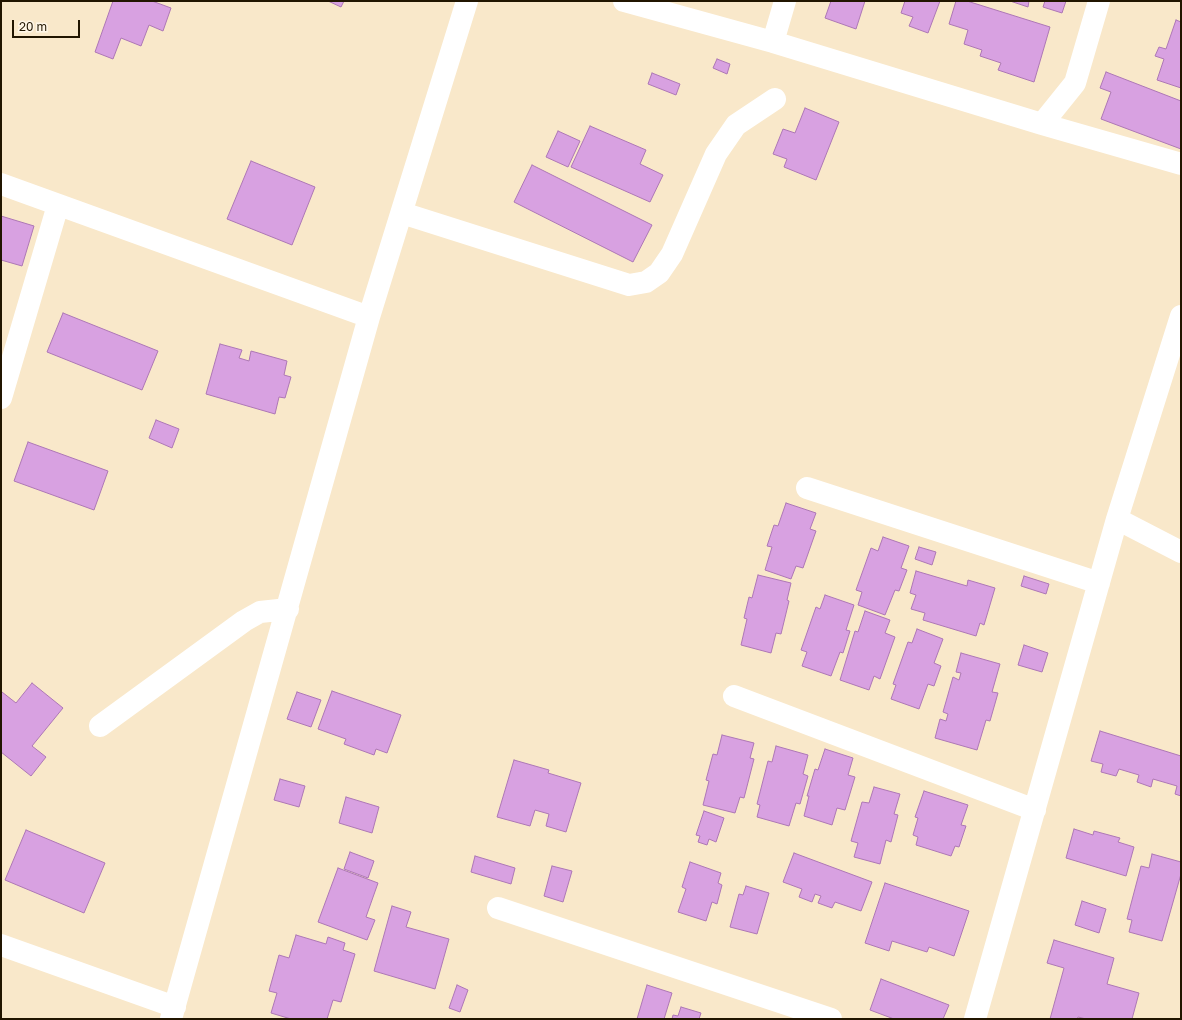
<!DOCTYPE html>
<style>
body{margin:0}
#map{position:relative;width:1182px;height:1020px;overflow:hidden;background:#f9e8ca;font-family:"Golos Text",sans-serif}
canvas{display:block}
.frame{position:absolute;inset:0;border:2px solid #211500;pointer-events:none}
.scale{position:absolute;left:12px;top:20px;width:68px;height:18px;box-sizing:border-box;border:2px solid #211500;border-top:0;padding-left:5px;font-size:12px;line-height:14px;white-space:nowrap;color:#211500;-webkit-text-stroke:3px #fff6e7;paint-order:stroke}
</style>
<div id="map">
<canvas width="1182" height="1020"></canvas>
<div class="frame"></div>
<div class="scale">20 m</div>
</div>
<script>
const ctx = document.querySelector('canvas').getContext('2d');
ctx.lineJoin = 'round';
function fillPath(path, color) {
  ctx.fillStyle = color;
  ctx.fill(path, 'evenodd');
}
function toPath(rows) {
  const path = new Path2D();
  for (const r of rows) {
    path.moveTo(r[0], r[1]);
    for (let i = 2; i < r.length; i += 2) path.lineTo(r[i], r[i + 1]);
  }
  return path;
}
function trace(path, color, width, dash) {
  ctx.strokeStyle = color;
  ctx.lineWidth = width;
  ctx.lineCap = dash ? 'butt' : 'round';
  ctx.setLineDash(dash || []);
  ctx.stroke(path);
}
const building = toPath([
 [113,1,152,1,171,8,163,31,149,25,141,46,121,38,113,59,95,52,113,1],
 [328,1,344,1,341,7,328,1],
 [831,1,865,1,856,29,825,18,831,1],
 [905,1,940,1,928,33,909,26,913,17,901,13,905,1],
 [956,1,967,1,1050,27,1034,82,998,70,1001,63,980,56,982,50,964,44,968,30,949,24,956,1],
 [1010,1,1029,1,1028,7,1010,1],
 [1045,1,1066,1,1062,13,1043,7,1045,1],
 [1176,20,1181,22,1181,88,1157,80,1164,59,1155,56,1159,47,1166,49,1176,20],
 [717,59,730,64,727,74,713,68,717,59],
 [1106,72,1181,101,1181,149,1101,119,1111,92,1100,88,1106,72],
 [652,73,680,84,676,95,648,84,652,73],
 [805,108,839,122,816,180,784,167,787,159,773,154,783,129,795,133,805,108],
 [590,126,646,150,640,164,663,175,650,202,571,167,590,126],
 [558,131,580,141,568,167,546,157,558,131],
 [251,161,315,187,292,245,227,219,251,161],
 [532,165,652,225,633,262,514,202,532,165],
 [1,216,34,226,22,266,1,260,1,216],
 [63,313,158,351,142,390,47,352,63,313],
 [220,344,242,350,239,358,249,361,251,351,287,361,284,375,291,377,285,398,279,397,275,414,206,394,220,344],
 [156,420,179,429,172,448,149,438,156,420],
 [28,442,108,471,94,510,14,481,28,442],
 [786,503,816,513,810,529,816,531,803,568,796,566,791,579,765,570,772,547,767,546,774,525,778,526,786,503],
 [883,537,909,546,901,568,907,570,899,591,895,590,885,615,858,605,862,592,856,590,871,548,878,551,883,537],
 [919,547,936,552,932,565,915,559,919,547],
 [916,571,967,586,968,580,995,588,984,625,980,623,976,636,923,620,925,613,911,609,916,595,910,593,916,571],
 [758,575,791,583,787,600,789,601,781,634,776,633,771,653,741,645,747,619,744,618,749,597,752,598,758,575],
 [1024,576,1049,584,1046,594,1021,586,1024,576],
 [825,595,854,605,846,630,850,631,843,653,840,652,831,676,802,666,807,652,801,650,816,607,820,609,825,595],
 [865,611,890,620,885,633,895,637,880,679,874,676,869,690,840,680,855,631,858,632,865,611],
 [917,629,943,639,934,663,941,666,934,686,928,684,919,709,891,699,896,685,893,684,908,642,912,643,917,629],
 [1024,645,1048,653,1042,672,1018,665,1024,645],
 [961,653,1000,664,992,692,998,693,990,721,986,720,977,750,935,738,940,719,946,721,948,714,943,712,953,677,959,680,961,673,956,672,961,653],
 [32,683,63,708,32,746,46,757,31,776,1,752,1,694,2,692,16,703,32,683],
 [332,691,401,715,387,753,376,749,374,755,344,744,346,739,318,729,332,691],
 [297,692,321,700,311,727,287,719,297,692],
 [1100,731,1181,756,1181,796,1175,794,1177,786,1153,779,1151,787,1137,782,1139,775,1119,769,1116,776,1101,772,1103,764,1091,761,1100,731],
 [722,735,754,743,750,758,754,759,744,798,740,797,735,813,703,805,709,781,706,780,713,754,717,755,722,735],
 [776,746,808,755,803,774,808,776,800,804,796,803,789,826,757,817,760,805,757,804,768,761,772,762,776,746],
 [825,749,853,758,848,775,855,777,845,810,837,808,832,825,804,816,809,796,807,796,815,769,818,770,825,749],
 [514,760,549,770,548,773,581,783,566,832,546,826,549,814,535,810,530,826,497,817,514,760],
 [280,779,305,786,299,807,274,800,280,779],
 [874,787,900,794,894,814,898,815,891,842,886,840,880,864,854,857,858,843,851,841,862,802,869,803,874,787],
 [924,791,968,805,961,825,966,826,959,847,955,846,951,856,916,845,918,837,913,835,918,818,915,817,924,791],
 [346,797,379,807,372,833,339,823,346,797],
 [704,811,724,818,716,842,709,839,707,845,698,842,700,836,696,835,704,811],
 [1074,829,1093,835,1094,831,1120,838,1118,842,1134,847,1126,876,1066,858,1074,829],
 [26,830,105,863,84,913,5,880,26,830],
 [350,852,374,861,368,878,344,869,350,852],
 [794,853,872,882,861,911,835,902,832,908,818,903,821,896,815,894,812,902,799,897,802,889,783,882,794,853],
 [1152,854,1181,862,1181,874,1162,941,1129,932,1132,920,1127,919,1141,866,1149,868,1152,854],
 [475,856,515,868,511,884,471,872,475,856],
 [690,862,721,873,718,883,722,885,717,904,712,902,706,921,678,912,686,889,682,887,690,862],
 [552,866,572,871,563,902,544,896,552,866],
 [338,868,378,883,366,917,375,920,367,940,318,922,338,868],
 [885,883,969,911,954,956,929,947,927,952,892,941,889,951,865,943,885,883],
 [746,886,769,893,757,934,730,927,739,894,743,895,746,886],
 [1082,901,1106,909,1099,933,1075,925,1082,901],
 [392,906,411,912,406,927,449,939,435,989,374,971,392,906],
 [296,935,326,944,328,937,345,943,343,950,355,954,341,1002,333,1000,327,1019,291,1019,271,1013,277,993,269,991,279,955,289,958,296,935],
 [1054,940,1114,958,1107,984,1139,993,1132,1019,1086,1019,1078,1017,1077,1019,1050,1019,1064,968,1047,963,1054,940],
 [881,979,949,1005,943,1019,894,1019,870,1010,881,979],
 [457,985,468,990,460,1012,449,1008,457,985],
 [647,985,672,993,664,1019,637,1019,647,985],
 [681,1007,701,1013,699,1019,672,1019,673,1015,678,1016,681,1007]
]);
const minor = toPath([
 [624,1,773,42,1042,124,1181,164],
 [773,42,785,1],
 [1042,124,1075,83,1099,1],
 [1,184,369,317],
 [402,213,629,285,646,282,659,273,672,254,716,154,736,125,775,99],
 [1,398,58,205],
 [807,488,1099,583],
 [1117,519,1181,552],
 [734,696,1035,810],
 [100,726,244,621,260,612,288,609],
 [498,908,831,1019],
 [1,945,175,1007],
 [171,1019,369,317,467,1],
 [975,1019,1117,519,1181,316]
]);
fillPath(building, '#d8a1e1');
trace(building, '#ad77b5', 1);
trace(minor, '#fff', 22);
</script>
